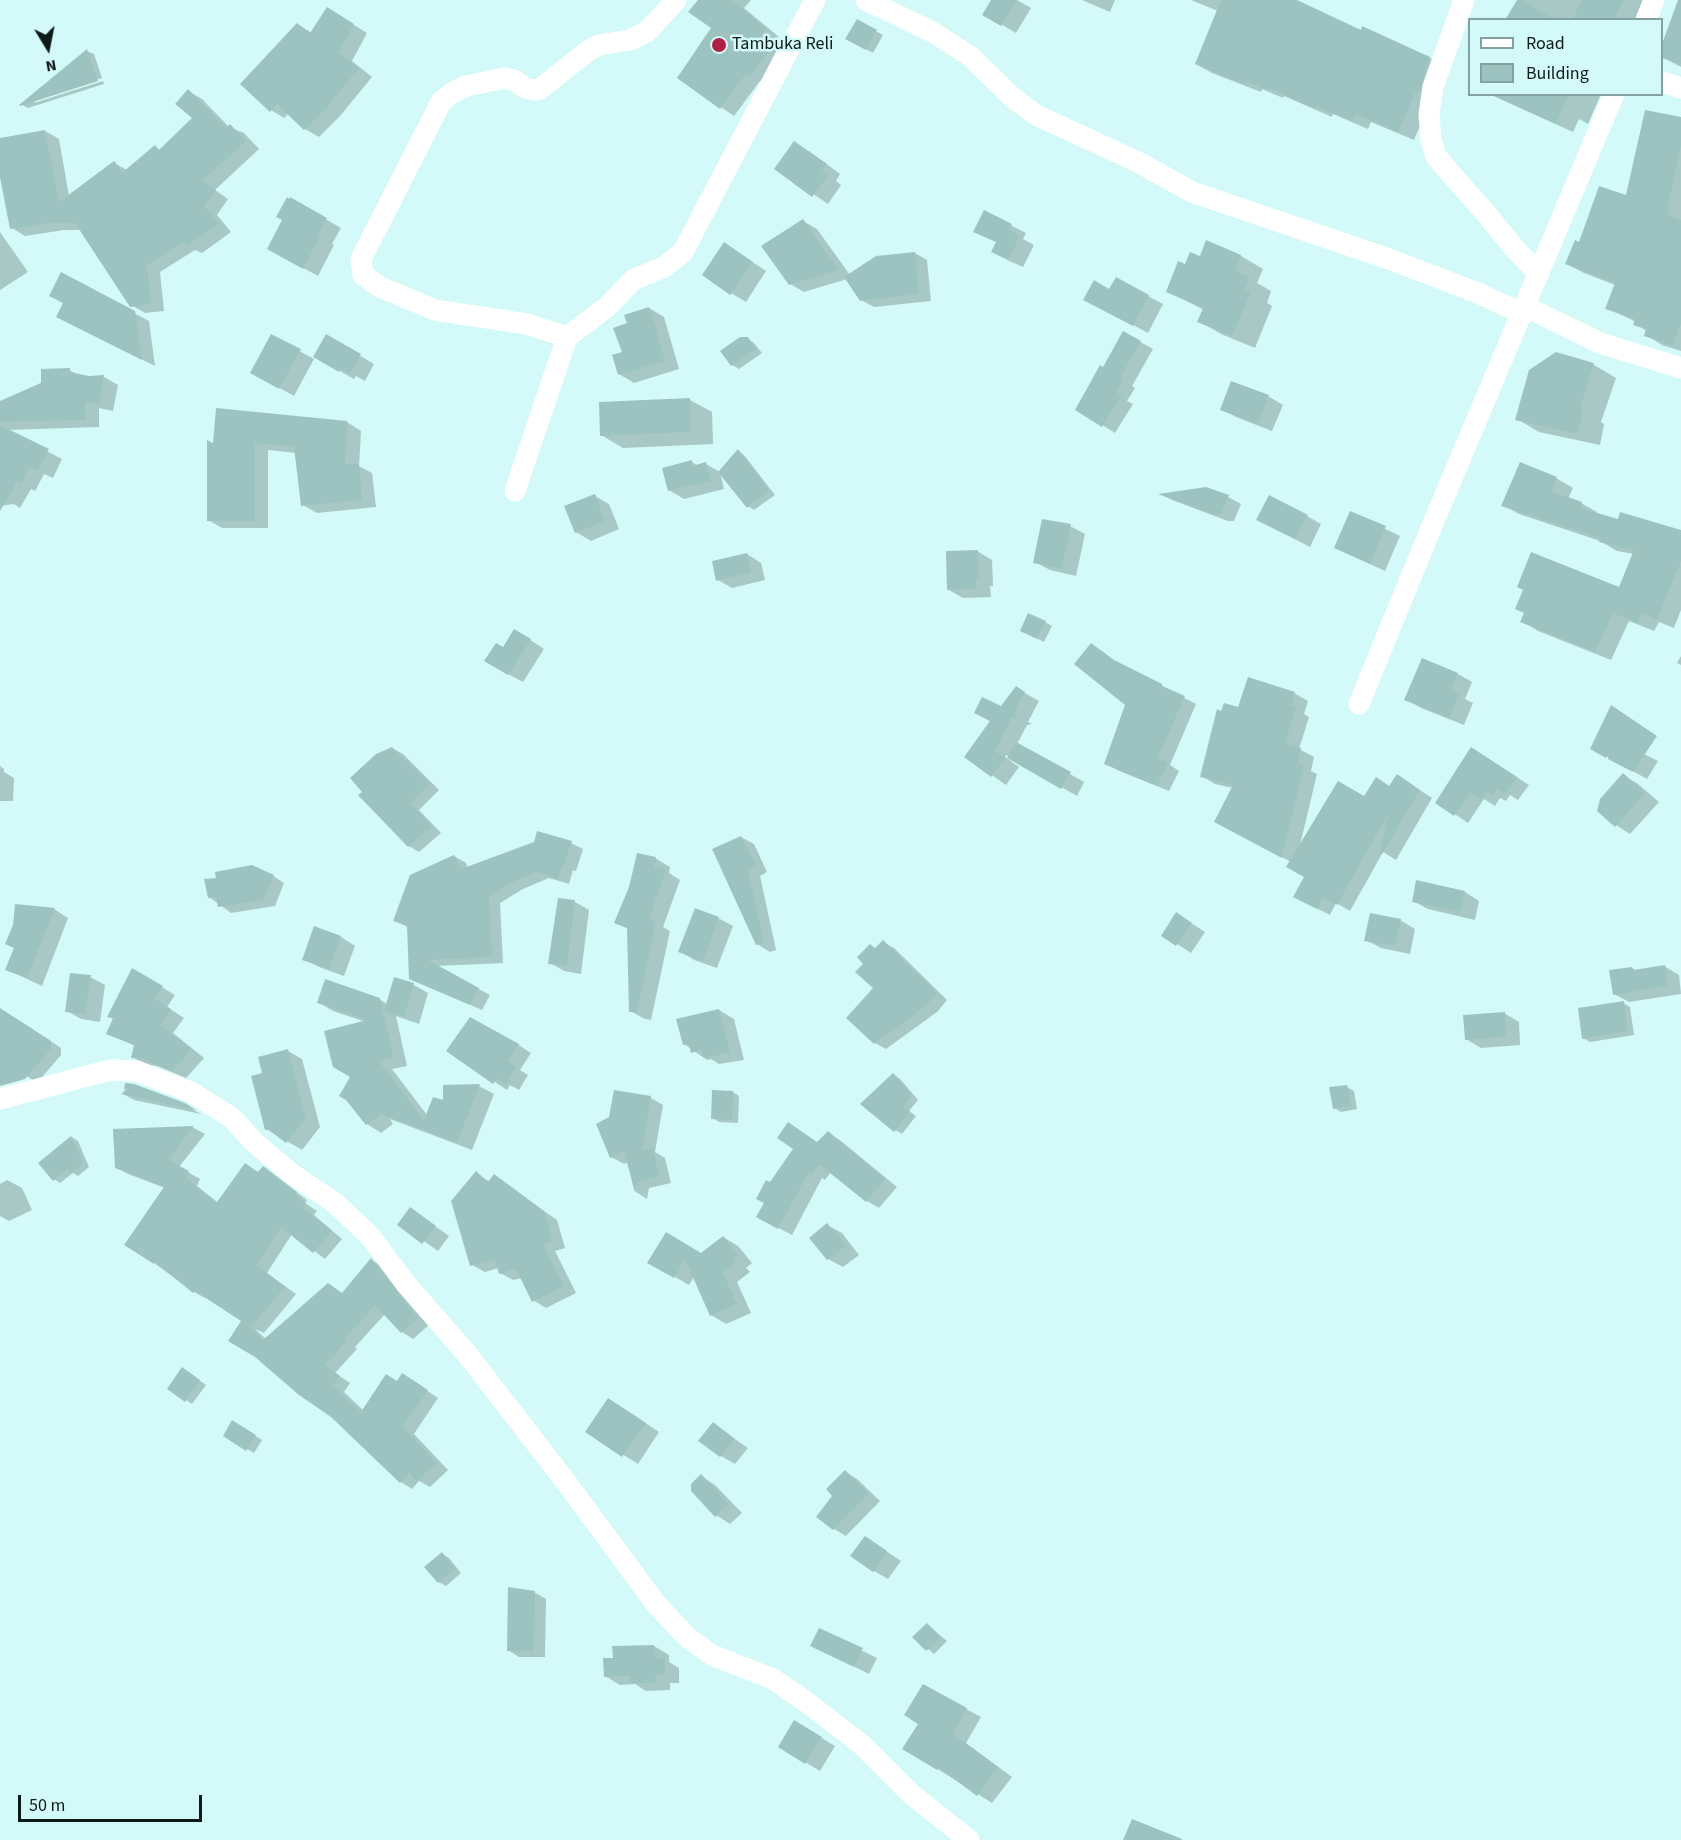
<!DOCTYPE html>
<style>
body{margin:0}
#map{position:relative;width:1681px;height:1840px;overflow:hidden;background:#d3faf8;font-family:"Source Sans 3",sans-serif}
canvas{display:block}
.legend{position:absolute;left:1468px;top:18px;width:195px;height:78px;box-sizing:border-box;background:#d3faf8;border:2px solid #83a19f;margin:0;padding:8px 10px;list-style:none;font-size:18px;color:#0c1b1a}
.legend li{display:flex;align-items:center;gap:12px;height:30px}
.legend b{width:30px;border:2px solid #83a19f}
.north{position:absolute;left:18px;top:18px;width:60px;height:60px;-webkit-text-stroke:4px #d3faf8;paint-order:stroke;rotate:170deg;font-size:16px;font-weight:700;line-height:24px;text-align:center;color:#0c1b1a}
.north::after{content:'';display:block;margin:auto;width:21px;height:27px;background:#0c1b1a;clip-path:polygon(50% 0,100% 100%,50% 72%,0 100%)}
.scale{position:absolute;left:18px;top:1795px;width:184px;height:27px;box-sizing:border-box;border:3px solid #0c1b1a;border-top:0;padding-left:8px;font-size:18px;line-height:21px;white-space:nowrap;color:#0c1b1a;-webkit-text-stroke:4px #d3faf8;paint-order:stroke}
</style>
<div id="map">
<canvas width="1681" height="1840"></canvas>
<ul class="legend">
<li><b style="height:8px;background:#fff"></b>Road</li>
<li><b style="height:16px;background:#9dc3c1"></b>Building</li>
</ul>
<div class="north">N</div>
<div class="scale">50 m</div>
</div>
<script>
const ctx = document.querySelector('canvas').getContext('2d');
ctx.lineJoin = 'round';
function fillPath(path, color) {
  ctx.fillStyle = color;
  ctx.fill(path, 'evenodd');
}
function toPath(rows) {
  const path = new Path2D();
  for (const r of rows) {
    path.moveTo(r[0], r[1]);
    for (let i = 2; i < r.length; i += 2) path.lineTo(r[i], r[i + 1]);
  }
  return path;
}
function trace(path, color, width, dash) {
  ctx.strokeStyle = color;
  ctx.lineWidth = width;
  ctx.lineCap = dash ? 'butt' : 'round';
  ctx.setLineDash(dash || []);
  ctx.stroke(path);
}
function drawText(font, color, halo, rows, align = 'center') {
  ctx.font = font + ' "Source Sans 3",sans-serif';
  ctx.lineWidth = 5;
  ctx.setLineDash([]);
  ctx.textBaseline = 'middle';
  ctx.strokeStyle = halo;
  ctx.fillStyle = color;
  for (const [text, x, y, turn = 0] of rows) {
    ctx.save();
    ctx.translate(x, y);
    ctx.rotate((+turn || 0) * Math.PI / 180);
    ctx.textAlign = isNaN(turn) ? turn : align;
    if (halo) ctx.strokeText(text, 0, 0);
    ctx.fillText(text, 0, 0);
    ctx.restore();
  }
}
const shadow = toPath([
 [700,0,751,0,744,8,779,37,772,45,785,56,763,83,760,81,734,116,679,78,713,28],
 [993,0,1017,0,1031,8,1016,33,984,14],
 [1082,0,1115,0,1110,12],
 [1191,0,1293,0,1361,32,1430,58,1445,67,1414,140,1371,122,1368,129,1333,114,1332,117,1284,96,1283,98,1262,89,1261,92,1212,73,1196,64,1218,11],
 [1519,0,1646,0,1635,20,1514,20],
 [341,17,367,33,352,61,372,77,340,116,319,137,305,129,289,113,284,118,271,110,297,24,312,33],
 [857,21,883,35,873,53,847,39],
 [1670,25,1681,29,1681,67,1662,57,1662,48],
 [87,51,94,54,102,78,38,98,34,103,103,81,104,84,28,108,22,105],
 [188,91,202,99,229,127,244,133,259,149,215,190,228,199,217,215,231,232,202,253,195,250,160,272,164,311,145,313,131,305,81,230,64,230,25,236,12,228,0,169,0,140,45,131,59,139,69,196,114,163,127,170,155,147,160,150,194,118],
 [1489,94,1601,94,1588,124,1579,119,1573,132],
 [1681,119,1681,351,1662,345,1646,335,1647,331,1635,324,1636,322,1607,308,1615,285,1584,273,1567,264,1580,244,1627,197],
 [809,151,840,174,836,181,841,185,828,204,776,169],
 [291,199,341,228,332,244,334,245,318,276,283,257,284,220],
 [984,212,1026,233,1023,239,1034,245,1023,267,1007,260,1003,244,975,231],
 [803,221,817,229,850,275,915,253,927,260,931,301,874,307,861,300,847,279,804,292,790,284],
 [0,232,28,272,0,290],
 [1207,242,1241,256,1263,269,1257,283,1271,291,1267,303,1272,306,1255,348,1221,334,1199,321,1204,310,1167,291,1186,266,1201,257],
 [739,253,766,271,746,302,731,293],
 [1116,279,1163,304,1148,333,1100,307],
 [649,308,664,317,679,369,634,383,619,374,629,324],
 [134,313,149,321,155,366,71,324],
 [1124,333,1153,349,1132,386,1135,388,1127,401,1133,404,1115,433,1077,409,1103,369],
 [272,336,314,359,327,336,374,364,365,381,356,376,354,379,315,357,294,396,252,373],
 [747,339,754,343,762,353,739,369,732,365,722,351],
 [1557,354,1594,365,1616,378,1601,422,1604,424,1600,445,1539,432,1517,419],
 [69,370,80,376,104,377,118,385,113,411,99,408,99,427,5,430,62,459,53,478,44,474,35,491,31,489,20,508,14,504,0,506,0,402],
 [1268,396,1283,405,1272,431,1236,417,1222,409],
 [690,400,712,412,713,444,623,448,601,435],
 [347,422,361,431,359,466,372,473,376,507,317,513,303,505,296,453,268,450,268,528,222,528,208,520,214,445],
 [738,451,744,455,775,495,754,510,748,506],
 [692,462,698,466,706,464,720,472,724,489,684,499,669,490],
 [1521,464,1556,478,1573,488,1568,499,1581,503,1597,512,1597,515,1619,521,1681,531,1681,610,1674,628,1659,622,1654,631,1629,621,1611,660,1538,631,1522,621,1620,589,1634,554,1617,551,1600,541,1519,514,1503,505],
 [1162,495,1228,497,1241,504,1234,521,1228,521,1172,500],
 [595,496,609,504,619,529,591,541,576,532],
 [1351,513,1400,536,1385,571,1336,548],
 [1307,516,1321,524,1310,547,1273,528],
 [1070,526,1085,534,1076,576,1050,570,1035,562],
 [977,551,992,560,993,586,990,586,991,597,963,598,949,590],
 [747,554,761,563,765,580,732,588,718,580],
 [1045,622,1052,626,1044,642,1028,634],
 [529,639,544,649,523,682,508,674,504,649],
 [1092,645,1122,666,1196,704,1170,765,1179,771,1169,791,1117,770,1106,763,1126,704],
 [1681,656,1681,665,1677,663],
 [1458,674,1472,682,1465,699,1473,703,1464,725,1421,708,1406,699],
 [1016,688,1039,701,1028,722,1032,724,1027,725,1017,744,1084,782,1077,796,1006,755,1005,757,1019,767,1006,785,966,757,991,722,976,713,1001,708],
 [1294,693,1308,701,1304,714,1309,717,1299,749,1314,757,1311,771,1317,774,1300,845,1364,798,1390,787,1398,776,1432,798,1396,860,1383,852,1350,911,1336,903,1330,915,1308,904,1306,877,1291,862,1229,829,1233,788,1215,784,1202,776,1222,713],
 [1600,732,1658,761,1647,779,1592,748],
 [392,748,403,754,439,790,419,810,441,833,419,852,409,846],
 [1484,756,1529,785,1518,800,1510,795,1506,801,1500,798,1495,806,1484,799,1468,823,1437,802],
 [0,766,4,769,4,772,14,778,13,801,0,801],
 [1623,775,1638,784,1659,802,1630,834,1616,825],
 [741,837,754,844,767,872,760,876,776,950,770,952,757,944],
 [571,843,583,849,576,871,573,870,569,884,549,878,523,889,500,903,503,963,436,966,490,995,482,1010,410,978,409,928,395,920,454,856,466,863,468,868],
 [655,858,670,867,669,873,680,880,663,927,670,931,651,1020,645,1019,630,1011,628,929,616,922],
 [273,876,284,883,275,906,231,913,209,897],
 [1417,882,1465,892,1479,901,1475,920,1428,909,1413,901],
 [575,902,589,910,581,974,564,971,550,963],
 [54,909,68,918,42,986,10,971],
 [1177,914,1205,932,1191,953,1177,944],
 [718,918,733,926,717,968,694,960,680,951],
 [1400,920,1415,929,1410,954,1381,948,1366,940],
 [315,928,341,937,355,946,344,976,319,967,304,959],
 [883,942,894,948,947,1000,937,1012,886,1049,875,1043,876,949],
 [1664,966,1679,975,1681,994,1629,1002,1614,994,1632,968,1637,971],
 [133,970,175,995,167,1007,184,1018,173,1033,204,1058,186,1078,157,1066,146,1065,133,1057,135,1046,108,1033,114,1019,109,1017],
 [90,977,105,985,100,1022,81,1019,67,1011],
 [395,979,414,985,428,993,419,1024,396,1016,407,1066,392,1069,427,1115,445,1103,445,1087,479,1086,494,1094,472,1150,390,1119,393,1124,381,1133,367,1124,352,1076,366,1022,333,1011,318,1002,379,999,387,1004],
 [1623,1003,1630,1007,1634,1035,1590,1042,1583,1038],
 [719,1010,734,1019,744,1060,719,1064,711,1059,707,1060,684,1044],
 [1504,1013,1519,1022,1520,1045,1481,1048,1466,1039],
 [26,1025,61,1048,61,1055,37,1083,15,1068,0,1076,0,1040],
 [514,1042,531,1053,520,1070,528,1075,519,1090,510,1085,507,1090,448,1051],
 [288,1051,302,1059,320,1127,302,1150,266,1129,264,1074],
 [894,1075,900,1079,918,1100,909,1111,916,1116,902,1134,895,1130],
 [127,1085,185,1105,201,1114,134,1100,123,1094,128,1090,126,1089],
 [1347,1087,1354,1091,1357,1109,1341,1112,1334,1108],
 [733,1092,739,1096,738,1123,719,1122,713,1118],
 [651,1098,663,1105,655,1152,665,1158,671,1183,649,1188,647,1199,636,1192,629,1162,624,1164,611,1157],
 [194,1128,205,1134,179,1167,200,1179,197,1186,218,1203,259,1173,263,1168,307,1200,305,1203,317,1211,314,1215,342,1239,325,1259,292,1234,267,1273,296,1294,264,1333,255,1329,266,1339,328,1285,344,1294,371,1260,382,1266,429,1325,413,1339,402,1332,385,1314,355,1347,357,1349,335,1373,350,1383,344,1392,364,1411,398,1382,414,1382,438,1398,414,1434,448,1470,430,1487,419,1481,412,1489,401,1482,332,1416,243,1320,206,1297,205,1298,194,1292,154,1263,165,1188,128,1174,116,1167,115,1131],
 [828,1133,841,1141,897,1187,879,1208,867,1201,831,1172,825,1180,822,1178,792,1235,771,1224,765,1203,771,1184],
 [72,1137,78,1141,89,1167,78,1176,73,1173,60,1183,54,1179],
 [476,1173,490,1182,494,1176,557,1220,565,1248,555,1251,576,1293,546,1308,533,1300,522,1278,513,1280,500,1273,499,1268,485,1272,472,1265],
 [7,1180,22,1188,32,1210,9,1221,0,1216,0,1184],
 [411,1209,449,1236,438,1251,399,1224],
 [827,1225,842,1233,859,1255,843,1267,828,1259],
 [723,1237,738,1246,752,1263,746,1268,750,1272,737,1282,751,1313,726,1324,711,1315,694,1277,689,1285,649,1262,701,1254],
 [189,1373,206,1385,192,1404,186,1400],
 [623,1408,659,1432,638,1464,587,1432],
 [233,1422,262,1440,254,1453,225,1436],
 [713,1424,748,1448,735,1464,721,1456],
 [845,1472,857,1479,880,1501,846,1536,834,1529,834,1495],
 [701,1476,715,1485,742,1513,730,1524,716,1515],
 [866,1538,901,1561,888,1579,874,1571],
 [442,1554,449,1558,461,1573,446,1586,439,1582,427,1568],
 [534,1592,546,1599,545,1657,519,1657,508,1650],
 [927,1625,947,1641,934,1654,914,1637],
 [820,1630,877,1658,869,1674,812,1646],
 [654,1646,669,1655,669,1662,679,1668,679,1683,670,1683,670,1690,646,1691,635,1684,620,1685,605,1676,614,1660],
 [966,1709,981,1717,966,1743,1012,1777,992,1803,904,1748],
 [795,1722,835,1746,820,1771,780,1747]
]);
const building = toPath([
 [698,0,732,0,767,29,760,37,773,48,749,77,746,74,720,109,677,78,711,28,688,12],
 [991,0,1017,0,1001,26,982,15],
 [1221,0,1297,0,1361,30,1362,26,1430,57,1420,90,1418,94,1415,93,1398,132,1355,114,1352,121,1317,107,1316,109,1268,88,1267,90,1246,82,1245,85,1195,64],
 [1517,0,1523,0,1555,20,1505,20],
 [1582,0,1624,0,1614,20,1572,20],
 [1678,0,1681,0,1681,65,1662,58,1662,44],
 [327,7,354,24,339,52,359,68,326,108,304,130,277,104,270,112,240,84,297,23,310,33],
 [857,19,877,30,866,50,845,39],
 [87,49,98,81,20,106,19,105],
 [188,89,226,128,230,124,246,141,202,181,216,190,204,206,219,224,187,246,183,242,147,265,151,304,130,307,75,223,49,223,10,229,0,177,0,138,45,130,59,202,114,161,123,172,155,145,159,150,192,118,175,104],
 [1490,94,1569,94,1556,124],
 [1645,110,1681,117,1681,147,1667,210,1670,211,1668,215,1681,220,1681,324,1673,346,1644,336,1646,329,1633,325,1635,319,1605,309,1615,283,1565,264,1575,240,1579,242,1599,186,1626,195],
 [794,141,827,164,822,171,828,176,812,197,774,169],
 [287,197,289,199,290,197,327,218,318,235,320,236,303,269,267,249,282,220,276,217],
 [984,210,1012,224,1009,230,1020,236,1008,260,991,252,996,242,973,232],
 [803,219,839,270,789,285,761,246],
 [1206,240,1241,255,1235,271,1250,277,1245,289,1251,292,1232,336,1197,322,1203,308,1166,292,1178,261,1185,264,1190,252,1200,256],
 [724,242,753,262,730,295,702,275],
 [915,252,919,294,860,301,844,277,876,256],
 [61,272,135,311,142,360,56,317,63,303,49,296],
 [1116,277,1149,295,1133,326,1083,300,1094,280,1109,289],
 [649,307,658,333,657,333,665,361,618,375,612,355,622,352,613,328,627,323,624,315],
 [1123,331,1141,341,1120,378,1123,379,1116,392,1122,396,1102,427,1075,410,1100,365,1103,367],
 [271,334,301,349,279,389,250,373],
 [326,334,361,354,350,374,341,369,339,372,313,357],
 [740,337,748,337,756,349,731,366,720,351],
 [1556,352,1594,363,1580,408,1583,409,1578,434,1515,420,1529,370],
 [70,368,70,372,89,376,104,375,99,404,85,402,86,420,0,422,0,401,41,383,41,369],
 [1231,381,1269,395,1258,424,1220,410],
 [690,398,691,432,600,436,599,402],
 [216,408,347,421,345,464,359,464,362,500,301,506,294,447,255,443,255,521,207,521,207,440,213,443],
 [0,425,49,449,38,471,29,467,21,484,17,482,0,511],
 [738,449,769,490,747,508,718,472],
 [692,460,692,466,706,462,711,481,668,491,662,468],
 [1520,462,1557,477,1551,491,1582,502,1580,508,1618,519,1620,512,1681,530,1681,561,1657,620,1642,614,1638,623,1613,613,1595,652,1520,622,1524,613,1515,609,1523,590,1517,587,1531,552,1619,587,1634,550,1599,542,1600,538,1501,506],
 [1206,487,1229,495,1221,514,1213,514,1158,494],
 [595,494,605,521,575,533,564,506],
 [1269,495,1308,515,1295,539,1256,520],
 [1350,511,1386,526,1370,564,1334,548],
 [1042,519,1071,524,1062,569,1033,563],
 [978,550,979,578,976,578,976,589,947,590,946,551],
 [747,553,751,572,716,581,712,561],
 [1028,613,1046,621,1037,639,1020,631],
 [514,629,531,639,508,675,484,661,496,643,503,647],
 [1091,643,1114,660,1162,684,1162,686,1185,696,1158,758,1168,763,1157,786,1104,764,1125,705,1074,664],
 [1422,658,1458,673,1451,690,1459,694,1449,718,1404,700],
 [1248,677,1295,692,1291,706,1296,707,1285,744,1301,748,1298,764,1304,765,1282,858,1214,822,1233,785,1200,777,1217,709,1221,711,1224,703,1238,707],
 [1016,686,1025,692,1014,713,1020,716,1012,717,995,751,1005,758,991,777,964,757,990,721,974,713,982,697,1001,706],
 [1611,705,1657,736,1633,772,1608,759,1609,753,1606,758,1590,749],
 [1016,742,1071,772,1061,789,1007,758],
 [392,747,430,784,410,803,432,827,408,847,358,795,362,792,350,778,376,754],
 [1471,747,1517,777,1505,794,1497,789,1492,795,1487,792,1482,800,1471,793,1454,816,1435,803],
 [1623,773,1645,793,1615,827,1597,811,1600,799],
 [1397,774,1420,790,1382,854,1380,853,1388,814,1337,905,1323,897,1317,909,1293,897,1304,877,1286,867,1338,781,1364,796,1376,777,1389,786],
 [537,831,572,841,564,865,562,865,558,879,537,872,511,883,489,897,492,957,428,960,479,988,470,1005,409,979,407,926,393,921,410,875,454,855,461,869,534,842],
 [741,836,756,865,748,869,764,943,756,945,712,849],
 [637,853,656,857,654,867,666,870,649,919,656,921,637,1012,629,1012,627,928,614,923,629,887],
 [252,865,274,875,264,900,218,907,216,897,208,898,204,879,216,878,215,872],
 [1416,880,1465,891,1461,912,1412,902],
 [558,898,575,900,567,966,548,964],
 [15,904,55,908,27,978,5,970,14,948,5,944,13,925],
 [695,908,719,917,703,961,678,952],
 [1176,912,1192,923,1176,946,1161,936],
 [1370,913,1401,919,1395,946,1364,941],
 [314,926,341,936,329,969,302,960],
 [883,940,937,993,926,1006,874,1044,846,1018,873,988,855,972,863,964,857,957,870,944,875,948],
 [1665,965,1668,986,1613,995,1609,970,1632,967,1633,970],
 [132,968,163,986,154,998,171,1009,161,1025,192,1049,172,1071,142,1059,131,1058,134,1045,106,1034,113,1018,107,1017],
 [70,973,91,975,85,1014,65,1012],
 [394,977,414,983,404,1017,384,1011],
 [325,979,380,998,394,1058,379,1061,424,1120,433,1097,443,1100,443,1085,480,1084,457,1143,378,1113,380,1115,366,1125,346,1100,339,1096,350,1077,333,1067,324,1031,367,1020,317,1003],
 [1624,1001,1628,1031,1582,1039,1578,1008],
 [0,1008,51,1041,51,1049,25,1079,0,1086],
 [719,1009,730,1052,711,1057,703,1057,701,1050,691,1053,689,1044,683,1045,676,1019],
 [1505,1012,1506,1037,1465,1040,1463,1015],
 [470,1017,519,1044,508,1061,516,1067,506,1084,497,1078,493,1084,446,1051],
 [288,1049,306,1118,286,1143,269,1130,265,1130,251,1076,262,1073,258,1057],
 [893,1073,913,1095,903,1106,910,1112,894,1132,860,1104],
 [125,1083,134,1084,185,1103,196,1110,121,1094,128,1088,124,1090],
 [1347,1085,1351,1106,1333,1109,1329,1087],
 [614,1090,651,1096,642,1151,653,1149,659,1176,637,1182,635,1193,624,1151,610,1158,596,1124,609,1117],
 [712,1090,733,1091,732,1120,711,1119],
 [788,1122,817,1142,828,1131,885,1179,866,1202,819,1164,812,1174,809,1172,778,1229,756,1217,764,1203,756,1199,766,1180,770,1182,793,1149,777,1138],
 [194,1126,168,1160,189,1171,186,1178,217,1202,245,1163,258,1172,263,1166,297,1192,295,1195,306,1203,303,1208,332,1231,313,1253,281,1227,257,1265,285,1287,251,1327,248,1325,263,1340,328,1283,342,1293,371,1258,418,1318,401,1333,375,1305,344,1340,346,1342,325,1365,340,1376,333,1385,361,1412,386,1374,397,1381,402,1373,428,1390,403,1427,437,1463,417,1481,409,1472,400,1483,331,1417,299,1395,255,1357,228,1341,241,1321,195,1291,193,1293,155,1262,154,1264,124,1245,164,1187,115,1168,113,1129],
 [71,1136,83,1163,71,1173,67,1169,53,1181,38,1163],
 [476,1171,488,1182,494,1174,544,1211,553,1241,543,1244,564,1286,532,1302,516,1269,499,1274,495,1259,470,1266,451,1201],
 [410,1207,436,1226,422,1244,397,1225],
 [827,1223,846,1246,827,1260,809,1238],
 [666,1232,701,1253,723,1236,738,1255,733,1259,736,1263,723,1273,737,1304,710,1316,685,1259,674,1278,647,1263],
 [182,1367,200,1380,185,1402,167,1389],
 [608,1398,646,1423,622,1457,585,1432],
 [232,1420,256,1435,246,1451,223,1436],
 [713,1422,735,1439,720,1457,698,1441],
 [845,1470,869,1494,833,1530,816,1517,832,1496,826,1489],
 [701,1474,729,1504,715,1517,691,1491,691,1484],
 [865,1536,887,1551,873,1572,850,1556],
 [442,1552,455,1569,438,1583,424,1567],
 [508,1587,535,1591,534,1651,507,1651],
 [927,1623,941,1637,926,1651,912,1637],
 [819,1628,863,1648,854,1667,810,1646],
 [654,1645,655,1658,665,1658,665,1675,655,1675,656,1683,630,1683,630,1676,604,1677,603,1658,613,1658,612,1646],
 [923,1684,967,1708,953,1734,998,1767,977,1796,938,1767,937,1770,902,1749,918,1724,904,1715],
 [794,1720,822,1737,805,1764,778,1747],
 [1132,1819,1182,1839,1182,1840,1123,1840]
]);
const street = toPath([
 [866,0,934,33,970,56,1012,97,1036,115,1138,162,1192,192,1389,259,1478,293,1523,314],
 [1464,0,1433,87,1429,115,1431,140,1436,156,1450,173,1484,211,1515,249,1539,274],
 [1646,20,1654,0],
 [1662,82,1681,88],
 [1526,307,1600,343,1681,368],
 [567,337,527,324,435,310,380,287,363,275,361,259,441,102,452,93,466,86,505,78,514,80,525,88,534,90,540,89,589,50,599,45,630,40,648,31,676,0],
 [515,491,567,337,607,307,633,280,664,267,683,252,815,0],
 [1359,704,1429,533,1614,94],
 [0,1099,110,1070,137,1071,191,1092,231,1117,256,1144,292,1174,335,1203,371,1237,406,1284,467,1354,566,1482,656,1604,687,1637,712,1655,773,1679,805,1701,861,1744,910,1793,969,1840]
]);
const markers = [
 [719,45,8,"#b11f47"]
];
const poiNames = [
 ["Tambuka Reli",732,45]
];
fillPath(shadow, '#0003');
fillPath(building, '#9dc3c1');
trace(street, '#fff', 21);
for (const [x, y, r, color] of markers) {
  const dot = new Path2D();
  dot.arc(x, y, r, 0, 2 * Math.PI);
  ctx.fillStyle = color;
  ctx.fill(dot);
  trace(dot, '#d3faf8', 2);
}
drawText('18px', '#0c1b1a', '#d3faf8', poiNames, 'left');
</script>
